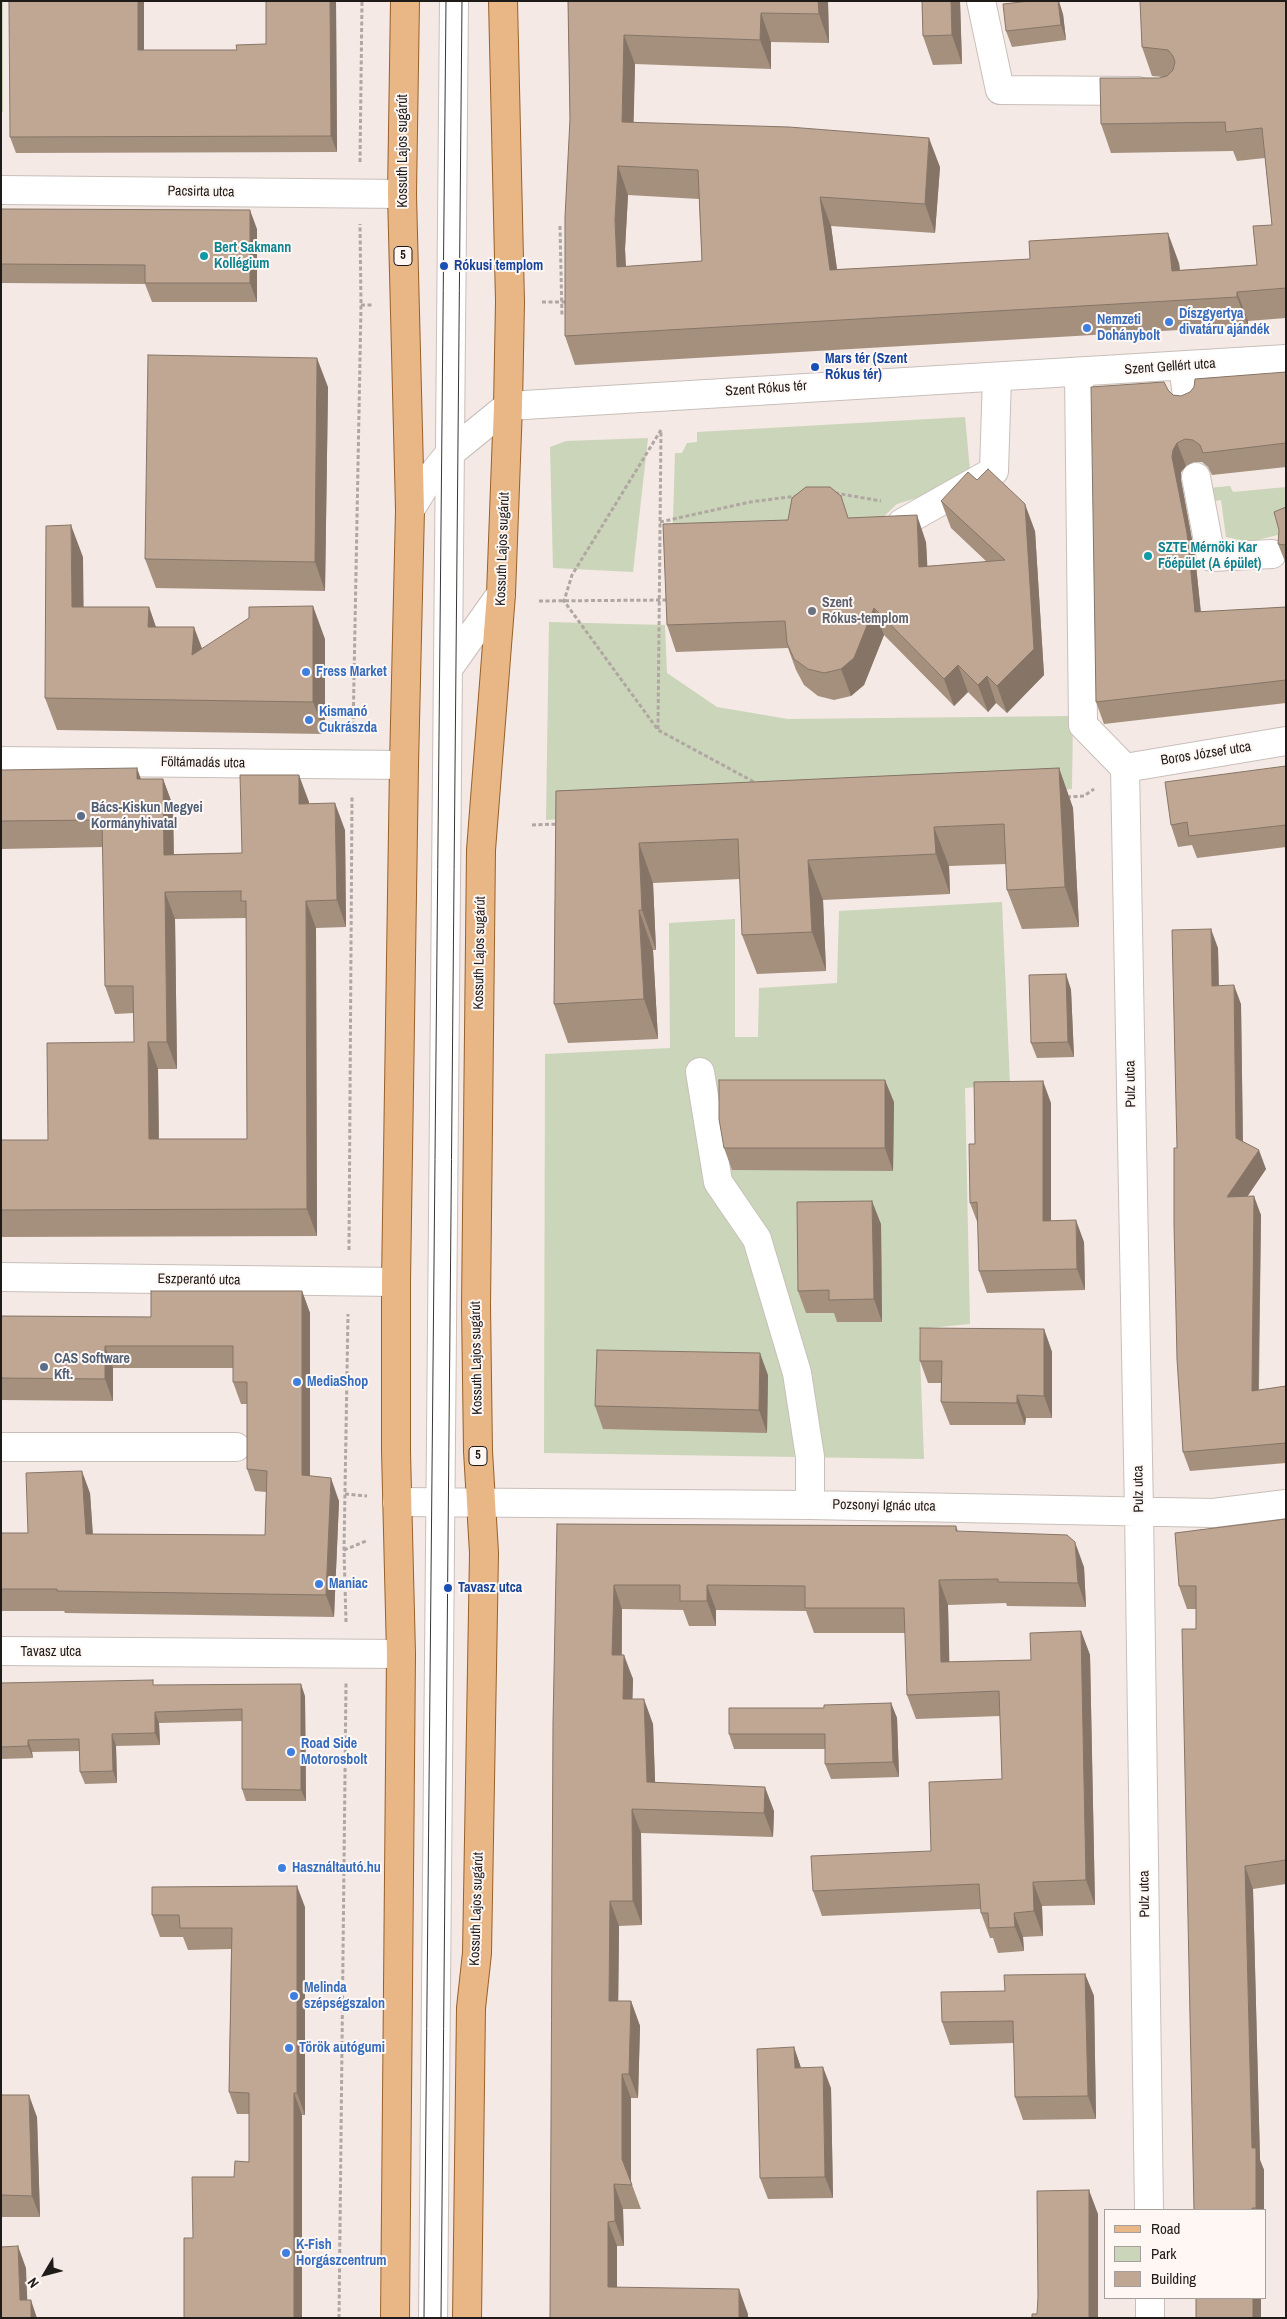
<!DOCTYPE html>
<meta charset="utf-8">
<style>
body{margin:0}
#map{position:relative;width:1287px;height:2319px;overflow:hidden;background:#f4e9e4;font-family:"Archivo Narrow",sans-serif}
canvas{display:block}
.frame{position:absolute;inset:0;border:2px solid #1f1b19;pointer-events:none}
.legend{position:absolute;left:1104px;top:2209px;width:162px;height:90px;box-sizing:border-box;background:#fef7f4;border:1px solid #a59f9c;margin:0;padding:6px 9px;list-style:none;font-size:15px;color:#1f1b19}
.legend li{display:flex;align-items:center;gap:10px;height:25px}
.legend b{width:25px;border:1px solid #a59f9c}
.north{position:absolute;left:20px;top:2249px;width:50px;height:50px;-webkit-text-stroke:4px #fef7f4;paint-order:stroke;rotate:233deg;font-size:14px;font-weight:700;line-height:20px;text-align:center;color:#1f1b19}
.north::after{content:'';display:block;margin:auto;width:18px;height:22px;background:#1f1b19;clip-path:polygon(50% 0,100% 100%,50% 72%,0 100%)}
</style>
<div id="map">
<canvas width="1287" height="2319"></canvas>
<div class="frame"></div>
<ul class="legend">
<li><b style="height:6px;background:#e9b685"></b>Road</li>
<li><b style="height:14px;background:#cbd5b9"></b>Park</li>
<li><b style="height:14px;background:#c0a793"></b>Building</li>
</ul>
<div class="north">N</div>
</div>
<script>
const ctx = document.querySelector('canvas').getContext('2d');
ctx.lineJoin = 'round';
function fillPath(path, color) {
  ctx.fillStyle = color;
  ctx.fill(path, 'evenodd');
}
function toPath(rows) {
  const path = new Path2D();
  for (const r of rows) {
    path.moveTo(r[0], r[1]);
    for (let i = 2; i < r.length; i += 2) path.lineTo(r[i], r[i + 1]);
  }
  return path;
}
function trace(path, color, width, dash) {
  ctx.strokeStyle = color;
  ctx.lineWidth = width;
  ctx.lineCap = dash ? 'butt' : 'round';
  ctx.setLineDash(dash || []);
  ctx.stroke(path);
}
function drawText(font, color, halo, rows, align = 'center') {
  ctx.font = font + ' "Archivo Narrow",sans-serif';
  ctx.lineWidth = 4;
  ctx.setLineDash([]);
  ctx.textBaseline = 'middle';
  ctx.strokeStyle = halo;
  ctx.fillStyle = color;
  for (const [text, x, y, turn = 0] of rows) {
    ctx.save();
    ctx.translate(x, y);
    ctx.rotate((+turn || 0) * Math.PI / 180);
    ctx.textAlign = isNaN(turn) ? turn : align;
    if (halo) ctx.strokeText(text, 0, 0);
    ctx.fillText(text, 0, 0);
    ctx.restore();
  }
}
const green = toPath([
 [1,1,3,1,3,112,1,112],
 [965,417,971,481,897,504,857,542,672,551,675,453,682,453,687,443,697,442,697,432],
 [648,438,633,572,553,568,550,447,566,441],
 [1230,486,1233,492,1286,487,1286,533,1249,542,1226,537,1221,500,1210,502,1208,488],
 [549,622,665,625,667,673,717,707,788,719,1073,716,1072,789,546,820],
 [1002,902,1010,1084,965,1088,970,1324,919,1329,924,1459,544,1453,545,1054,670,1048,669,923,735,919,735,1037,758,1037,759,988,837,983,839,911]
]);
const path = toPath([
 [360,162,362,1],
 [560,226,562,317],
 [542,302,568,302],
 [361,305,374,305],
 [661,430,572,575,564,601,658,730,756,783],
 [835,493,881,501],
 [660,522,750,502,797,496],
 [539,601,669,600],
 [658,729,661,430],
 [353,732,361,305,360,224],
 [1067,797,1084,796,1094,789],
 [532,825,559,824],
 [349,1250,352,796],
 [345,1494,367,1496],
 [344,1550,366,1541],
 [346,1622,344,1550,348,1314],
 [339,2318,346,1683]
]);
const minor = toPath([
 [981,1,1000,90,1138,91],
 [1,190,402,194],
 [1183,366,1188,403],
 [1079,373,1083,725,1125,768],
 [1196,477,1211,557,1272,554],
 [410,510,429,479,449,454,508,406,1286,359],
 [902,523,994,471,997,377],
 [448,669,501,594],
 [1,761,404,765],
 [1125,768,1139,1511,1149,2210],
 [1125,768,1286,741],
 [700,1072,718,1182,757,1239,797,1373,810,1457,810,1505],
 [1,1277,396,1282],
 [1,1447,236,1447],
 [397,1502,810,1505,1213,1513,1286,1504],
 [1,1651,401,1654],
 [1150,2298,1150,2318],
 [433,2318,454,1]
]);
const major = toPath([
 [395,2318,401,1654,396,1451,396,1282,404,765,410,510,402,194,405,1],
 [467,2318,471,2008,477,1953,484,1553,478,1451,476,1306,481,850,501,594,508,406,510,302,503,1]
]);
const tram = toPath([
 [424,2318,446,1],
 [441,2318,462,1]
]);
const wall = toPath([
 [266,1,336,1,337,152,16,153,10,137,144,50,237,50,266,44],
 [568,1,828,1,829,43,771,42,771,69,635,64,633,122,940,167,935,233,831,226,837,269,1179,263,1180,270,1257,265,1272,225,1265,158,1237,161,1233,151,1111,153,1101,124,1159,78,1163,77,1152,76,1142,47,1286,1,1286,318,1248,321,1248,326,575,365,565,336,570,119],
 [628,195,699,199,702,261,626,267,625,249],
 [922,1,960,1,962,64,933,65,923,36],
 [1063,14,1066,40,1012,47,1006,31],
 [1,209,257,229,257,302,152,302,145,284,1,283],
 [1286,372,1286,467,1212,475,1208,467,1202,462,1194,462,1186,466,1181,472,1181,480,1195,556,1201,612,1286,607,1286,703,1104,724,1096,702,1168,390,1173,395,1181,396],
 [328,387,325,591,156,588,145,559],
 [941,501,1035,531,1044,675,1007,713,996,703,988,712,968,692,954,706,884,635,864,685,851,696,834,700,818,696,804,685,796,670,788,648,676,652,667,625,849,518,926,542,927,566,987,562,951,528],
 [1286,507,1286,564,1278,544],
 [83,557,83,607,149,607,156,627,202,649,325,639,325,734,57,730,45,698],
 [1286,766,1286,847,1197,858,1192,845,1178,847,1171,825],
 [1059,768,1073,808,1079,927,1022,929,1007,890,1006,864,949,866,950,894,823,900,826,971,757,974,742,935,740,879,653,883,656,950,653,950,658,1039,568,1043,554,1004,556,791],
 [1,770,141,779,163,779,173,806,174,854,242,853,309,802,309,804,345,830,346,927,316,928,317,1236,1,1237,1,1140,48,1140,134,1042,134,1013,115,1014,105,986,103,847,1,849],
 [246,918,247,1139,159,1139,158,1069,177,1069,175,919],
 [1218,948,1219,986,1241,1004,1243,1141,1266,1169,1247,1197,1261,1215,1259,1390,1286,1386,1286,1463,1190,1471,1183,1452,1177,1148],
 [1066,974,1071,990,1074,1057,1037,1058,1031,1043],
 [894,1102,893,1171,732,1170,724,1148],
 [1051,1103,1051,1221,1084,1242,1085,1290,987,1293,979,1271,978,1224,970,1203,975,1144],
 [881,1224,882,1322,837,1322,834,1313,806,1313,798,1291],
 [302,1291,310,1313,310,1476,339,1501,334,1617,65,1613,64,1611,1,1611,1,1533,28,1533,90,1493,93,1534,265,1535,266,1492,255,1491,247,1469,247,1404,241,1404,233,1382,233,1368,113,1368,113,1401,1,1400,1,1316,151,1317],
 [1044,1329,1052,1352,1052,1418,1026,1418,1025,1425,950,1425,941,1402,942,1383,928,1383,920,1361],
 [768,1375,767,1433,603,1429,595,1406],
 [1286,1519,1286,1884,1253,1889,1260,2160,1264,2170,1264,2210,1194,2210,1196,1609,1187,1609,1179,1586],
 [557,1524,956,1526,958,1531,1084,1567,1086,1607,1007,1606,1006,1603,948,1605,949,1662,1031,1660,1081,1631,1090,1655,1095,1905,1042,1906,1043,1936,1023,1937,1024,1951,998,1953,993,1938,990,1938,981,1913,981,1909,822,1916,813,1891,931,1851,1002,1779,1000,1716,916,1719,907,1695,905,1633,814,1633,806,1611,716,1610,716,1626,689,1626,683,1610,622,1609,622,1655,633,1679,632,1699,653,1724,655,1782,774,1811,773,1837,641,1833,642,1925,619,1926,618,2001,631,2001,640,2026,638,2098,631,2098,631,2182,641,2209,623,2209,624,2246,617,2246,617,2287,748,2314,748,2318,550,2318],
 [1,1683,155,1685,305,1696,306,1801,246,1801,242,1789,242,1721,159,1723,160,1745,116,1746,117,1783,85,1784,80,1772,80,1751,32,1752,33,1758,1,1759],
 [891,1703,897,1718,899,1777,831,1779,825,1764,825,1749,734,1749,729,1734,824,1708],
 [305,1907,305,2115,302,2115,302,2318,184,2318,193,2238,234,2177,249,2162,249,2114,237,2114,229,2092,231,1949,188,1950,183,1937,160,1937,152,1915],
 [1085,1974,1094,1996,1096,2119,1023,2120,1015,2097,1014,2043,950,2045,942,2022,1005,1991],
 [794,2047,801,2068,831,2088,833,2198,768,2199,760,2178],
 [1,2095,37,2117,40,2217,1,2217]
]);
const shadedWall = toPath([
 [138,1,144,1,144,67,138,50],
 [330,1,336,1,337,152,331,136],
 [818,1,828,1,829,43,819,14],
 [951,1,960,1,962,64,952,35],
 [1058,1,1059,1,1063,14,1066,40,1061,25],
 [761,13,771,42,771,69,760,40],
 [624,35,635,64,633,151,622,122],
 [929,138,940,167,935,233,925,204],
 [618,166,628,195,625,249,627,297,617,267,615,220],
 [820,197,831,226,841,299,830,270],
 [250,210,257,229,257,302,250,283],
 [1168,233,1179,263,1183,300,1172,271],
 [1237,292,1248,321,1248,326,1237,297],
 [317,358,328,387,325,591,315,562],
 [1177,443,1186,466,1181,472,1181,480,1195,556,1203,635,1195,612,1172,457,1173,450],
 [1025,504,1035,531,1044,675,1007,713,997,686],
 [917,515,926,542,929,594,919,567],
 [71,525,83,557,84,639,72,607],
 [313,606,325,639,325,734,313,702],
 [149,607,160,639,148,627],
 [874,608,884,635,864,685,851,696,841,669],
 [194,627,206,659,192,655],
 [958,665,968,692,954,706,944,679],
 [987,676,996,703,988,712,978,685],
 [137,768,147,796,137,779],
 [1059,768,1073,808,1079,927,1065,887],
 [299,775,309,802,309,831,299,804],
 [163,779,173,806,174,882,164,855],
 [335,803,345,830,346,927,337,900],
 [934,827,949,866,950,894,936,854],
 [639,843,653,883,656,950,642,910],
 [808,860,823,900,826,971,812,932],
 [165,892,175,919,177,1069,167,1042],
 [306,901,316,928,317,1236,307,1209],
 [639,910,653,950,658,1039,644,999],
 [1211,929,1218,948,1219,1004,1212,986],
 [1066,974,1071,990,1074,1057,1068,1042],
 [1234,985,1241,1004,1243,1157,1236,1138],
 [148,1042,158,1069,159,1166,149,1139],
 [885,1080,894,1102,893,1171,885,1148],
 [1043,1081,1051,1103,1051,1242,1043,1221],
 [1259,1150,1266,1169,1234,1216,1227,1197],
 [1254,1196,1261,1215,1258,1410,1252,1391],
 [872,1201,881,1224,882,1322,874,1299],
 [1076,1220,1084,1242,1085,1290,1077,1269],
 [302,1291,310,1313,310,1498,302,1475],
 [1044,1329,1052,1352,1052,1418,1044,1396],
 [105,1346,113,1368,113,1401,105,1379],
 [760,1353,768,1375,767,1433,759,1410],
 [1017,1395,1026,1418,1025,1425,1017,1403],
 [82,1471,90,1493,94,1556,86,1534],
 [331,1478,339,1501,334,1617,326,1595],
 [1075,1542,1084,1567,1086,1607,1078,1583],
 [939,1580,948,1605,950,1687,941,1662],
 [614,1585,622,1609,621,1679,612,1655],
 [707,1585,716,1610,716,1626,707,1601],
 [1081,1631,1090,1655,1095,1905,1086,1880],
 [624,1655,633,1679,632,1724,623,1699],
 [301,1684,305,1696,306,1801,301,1790],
 [644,1699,653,1724,656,1807,647,1782],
 [891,1703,897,1718,899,1777,893,1762],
 [155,1712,159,1723,160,1745,155,1733],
 [112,1734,116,1746,117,1783,113,1771],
 [28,1740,32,1752,33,1758,28,1746],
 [765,1787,774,1811,773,1837,764,1813],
 [632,1809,641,1833,642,1925,633,1901],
 [1245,1866,1253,1889,1260,2160,1264,2170,1264,2210,1257,2210,1256,2208,1252,2148],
 [1033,1882,1042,1906,1043,1936,1034,1911],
 [297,1886,305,1907,305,2115,297,2093],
 [610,1901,619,1926,618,2026,609,2001],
 [1014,1913,1023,1937,1024,1951,1015,1927],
 [1085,1974,1094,1996,1096,2119,1088,2096],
 [631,2001,640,2026,638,2098,629,2074],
 [794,2047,801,2068,795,2068],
 [823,2067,831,2088,833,2198,825,2177],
 [622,2074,631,2098,631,2184,622,2159],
 [294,2093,302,2115,302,2318,294,2318],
 [29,2095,37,2117,40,2217,32,2196],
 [614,2184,623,2209,624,2246,615,2221],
 [1089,2190,1098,2214,1098,2318,1089,2318],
 [608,2222,617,2246,617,2311,608,2287],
 [18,2246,26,2268,28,2318,20,2300],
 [739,2289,748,2314,748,2318,739,2318],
 [1253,2298,1261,2298,1261,2318,1253,2318],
 [31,2300,37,2318,31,2318]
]);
const building = toPath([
 [9,1,138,1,138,50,237,50,236,45,266,44,266,1,330,1,331,136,10,137,9,1],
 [568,1,818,1,819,14,761,13,760,40,624,35,622,122,789,127,929,138,925,204,820,197,830,270,1030,259,1029,241,1168,233,1172,271,1257,265,1253,226,1272,225,1262,128,1226,132,1225,122,1101,124,1100,78,1159,78,1167,76,1173,70,1175,62,1173,56,1168,50,1142,47,1140,1,1286,1,1286,288,1237,292,1237,297,565,336,565,217,570,119,568,1],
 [618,166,698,170,702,261,617,267,615,220,618,166],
 [922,1,951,1,952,35,923,36,922,1],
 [1030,1,1058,1,1061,25,1006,31,1003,4,1030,1],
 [1,209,250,210,250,283,145,283,145,265,1,264,1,209],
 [148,355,317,358,315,562,145,559,148,355],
 [1286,372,1286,443,1203,453,1200,445,1193,440,1185,439,1177,443,1173,450,1172,457,1187,533,1195,612,1286,607,1286,680,1096,702,1091,387,1164,382,1168,390,1173,395,1181,396,1190,392,1194,387,1195,379,1286,372],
 [988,469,1025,504,1034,649,997,686,987,676,978,685,958,665,944,679,874,608,854,658,841,669,824,673,808,669,794,659,787,643,785,621,667,625,663,524,788,520,792,498,806,487,830,487,841,496,848,518,917,515,919,567,1005,560,941,501,968,472,977,480,988,469],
 [1286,507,1286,545,1278,544,1279,530,1274,512,1286,507],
 [71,525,72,607,149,607,148,627,194,627,192,655,249,618,249,607,313,606,313,702,45,698,46,526,71,525],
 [1286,766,1286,825,1189,836,1187,822,1171,825,1165,782,1286,766],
 [137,768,137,779,163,779,164,855,242,853,240,775,299,775,299,804,335,803,337,900,306,901,307,1209,1,1210,1,1140,48,1140,47,1043,134,1042,133,986,105,986,102,820,1,821,1,770,137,768],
 [241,891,241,901,246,901,247,1139,149,1139,148,1042,167,1042,165,892,241,891],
 [1059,768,1065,887,1007,890,1004,824,934,827,936,854,808,860,812,932,742,935,738,839,639,843,642,910,639,910,644,999,554,1004,556,791,1059,768],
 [1211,929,1212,986,1234,985,1236,1138,1259,1150,1227,1197,1254,1196,1252,1391,1286,1386,1286,1443,1183,1452,1177,1359,1174,1224,1174,1148,1177,1148,1172,930,1211,929],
 [1066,974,1068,1042,1031,1043,1029,975,1066,974],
 [719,1080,885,1080,885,1148,724,1148,719,1119,719,1080],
 [1043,1081,1043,1221,1076,1220,1077,1269,979,1271,977,1202,970,1203,969,1144,975,1144,974,1082,1043,1081],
 [872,1201,874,1299,829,1300,829,1290,798,1291,797,1202,872,1201],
 [151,1291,302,1291,302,1475,331,1478,326,1595,57,1591,57,1589,1,1589,1,1533,28,1533,26,1473,82,1471,86,1534,265,1535,267,1471,247,1469,247,1382,233,1382,233,1346,105,1346,105,1379,1,1378,1,1316,151,1317,151,1291],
 [920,1328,1044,1329,1044,1396,1017,1395,1017,1403,941,1402,942,1361,920,1361,920,1328],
 [597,1350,760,1353,759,1410,595,1406,597,1350],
 [1286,1519,1286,1860,1245,1866,1252,2148,1256,2148,1256,2208,1252,2208,1252,2210,1194,2210,1182,1629,1196,1629,1196,1586,1179,1586,1175,1533,1286,1519],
 [557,1524,956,1526,956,1531,1067,1535,1075,1542,1078,1583,998,1582,998,1579,939,1580,941,1662,1031,1660,1030,1633,1081,1631,1086,1880,1033,1882,1034,1911,1014,1913,1015,1927,989,1928,988,1913,981,1913,979,1884,813,1891,811,1856,931,1851,929,1782,1002,1779,999,1691,907,1695,904,1608,805,1608,805,1586,707,1585,707,1601,680,1601,680,1585,614,1585,612,1655,624,1655,623,1699,644,1699,647,1782,765,1787,764,1813,632,1809,633,1901,610,1901,609,2001,631,2001,629,2074,622,2074,622,2159,632,2185,614,2184,615,2221,608,2222,608,2287,739,2289,739,2318,550,2318,553,1723,557,1524],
 [153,1680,153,1685,301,1684,301,1790,242,1789,242,1709,155,1712,155,1733,112,1734,113,1771,80,1772,79,1739,28,1740,28,1746,1,1747,1,1683,153,1680],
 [891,1703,893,1762,825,1764,825,1734,729,1734,729,1708,824,1708,824,1705,891,1703],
 [297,1886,297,2093,294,2093,294,2318,184,2318,184,2238,193,2238,192,2177,234,2177,235,2161,249,2162,249,2093,229,2092,232,1928,180,1928,179,1915,152,1915,152,1887,297,1886],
 [1085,1974,1088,2096,1015,2097,1013,2021,942,2022,941,1992,1005,1991,1004,1975,1085,1974],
 [794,2047,795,2068,823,2067,825,2177,760,2178,757,2049,794,2047],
 [1,2095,29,2095,32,2196,1,2195,1,2095],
 [1089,2190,1089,2318,1032,2318,1032,2314,1037,2314,1038,2297,1037,2191,1089,2190],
 [18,2246,20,2300,31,2300,31,2318,1,2318,1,2247,18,2246],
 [1196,2298,1253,2298,1253,2318,1196,2318,1196,2298]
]);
const markers = [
 [204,256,5,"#0f9aa8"],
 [444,266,5,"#1a4fb4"],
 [1169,322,5,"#3f7fe0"],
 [1087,328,5,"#3f7fe0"],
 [815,367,5,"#1a4fb4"],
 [1148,556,5,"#0f9aa8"],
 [812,611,5,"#6b7280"],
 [306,672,5,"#3f7fe0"],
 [309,720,5,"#3f7fe0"],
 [81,816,5,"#5c6f8a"],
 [44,1367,5,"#5c6f8a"],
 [297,1382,5,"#3f7fe0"],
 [319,1584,5,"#3f7fe0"],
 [448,1588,5,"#1a4fb4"],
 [291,1752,5,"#3f7fe0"],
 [282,1868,5,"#3f7fe0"],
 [294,1996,5,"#3f7fe0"],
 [289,2048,5,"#3f7fe0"],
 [286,2253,5,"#3f7fe0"]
];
const shields = [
 [403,256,18],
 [478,1456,18]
];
const shieldNames = [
 ["5",403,256],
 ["5",478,1456]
];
const streetNames = [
 ["Kossuth Lajos sugárút",403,151,-90],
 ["Pacsirta utca",201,192,1],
 ["Szent Gellért utca",1170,367,-4],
 ["Szent Rókus tér",766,389,-4],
 ["Kossuth Lajos sugárút",503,549,-88],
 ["Boros József utca",1206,754,-9],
 ["Föltámadás utca",203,763,1],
 ["Kossuth Lajos sugárút",480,953,-89],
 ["Pulz utca",1131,1084,-91],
 ["Eszperantó utca",199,1280,1],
 ["Kossuth Lajos sugárút",477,1358,-91],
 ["Pulz utca",1139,1489,-91],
 ["Pozsonyi Ignác utca",884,1506,1],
 ["Tavasz utca",51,1652],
 ["Pulz utca",1145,1894,-91],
 ["Kossuth Lajos sugárút",477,1909,-88]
];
const cultureNames = [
 ["Bert Sakmann",214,248],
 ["Kollégium",214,264],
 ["SZTE Mérnöki Kar",1158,548],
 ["Főépület (A épület)",1158,564]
];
const transitNames = [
 ["Rókusi templom",454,266],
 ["Mars tér (Szent",825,359],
 ["Rókus tér)",825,375],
 ["Tavasz utca",458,1588]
];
const shopNames = [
 ["Díszgyertya",1179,314],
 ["divatáru ajándék",1179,330],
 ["Nemzeti",1097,320],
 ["Dohánybolt",1097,336],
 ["Fress Market",316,672],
 ["Kismanó",319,712],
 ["Cukrászda",319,728],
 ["MediaShop",307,1382],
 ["Maniac",329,1584],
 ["Road Side",301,1744],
 ["Motorosbolt",301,1760],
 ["Használtautó.hu",292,1868],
 ["Melinda",304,1988],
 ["szépségszalon",304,2004],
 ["Török autógumi",299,2048],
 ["K-Fish",296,2245],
 ["Horgászcentrum",296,2261]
];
const worshipNames = [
 ["Szent",822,603],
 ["Rókus-templom",822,619]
];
const serviceNames = [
 ["Bács-Kiskun Megyei",91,808],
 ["Kormányhivatal",91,824],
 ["CAS Software",54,1359],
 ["Kft.",54,1375]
];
fillPath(green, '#cbd5b9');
trace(minor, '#c9bfba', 30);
trace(major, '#99612b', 30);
trace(path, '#b0a7a3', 3, [4, 2.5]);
trace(minor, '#fff', 28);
trace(major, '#e9b685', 28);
trace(tram, '#3b3634', 1);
fillPath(wall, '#a5907e');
fillPath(shadedWall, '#867567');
fillPath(building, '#c0a793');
trace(building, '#867567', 1);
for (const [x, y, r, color] of markers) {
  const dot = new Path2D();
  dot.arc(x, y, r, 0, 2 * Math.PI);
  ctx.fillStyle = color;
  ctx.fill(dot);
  trace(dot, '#fef7f4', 2);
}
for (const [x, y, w] of shields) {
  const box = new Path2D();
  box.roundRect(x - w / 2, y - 9.5, w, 19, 4);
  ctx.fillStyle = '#fef7f4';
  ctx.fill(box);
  trace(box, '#1f1b19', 1);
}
drawText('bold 12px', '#1f1b19', null, shieldNames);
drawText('14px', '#1f1b19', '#fef7f4', streetNames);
drawText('bold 14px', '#0d838f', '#fef7f4', cultureNames, 'left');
drawText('bold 14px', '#164399', '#fef7f4', transitNames, 'left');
drawText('bold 14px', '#366cbe', '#fef7f4', shopNames, 'left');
drawText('bold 14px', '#5b616d', '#fef7f4', worshipNames, 'left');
drawText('bold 14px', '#4e5e75', '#fef7f4', serviceNames, 'left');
</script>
